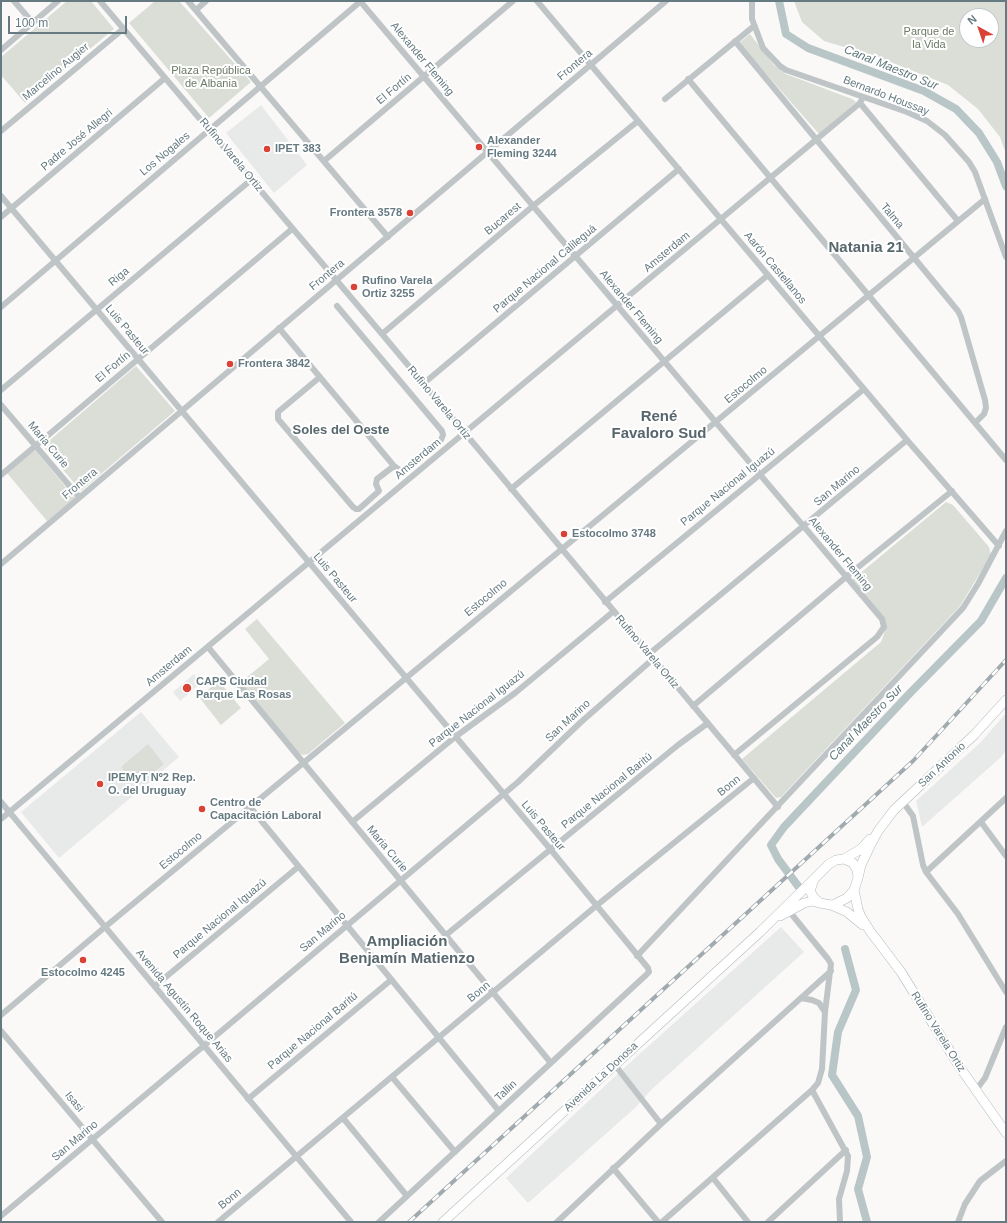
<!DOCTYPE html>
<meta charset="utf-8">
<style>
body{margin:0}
#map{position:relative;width:1007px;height:1223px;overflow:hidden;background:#faf9f8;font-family:Arial,sans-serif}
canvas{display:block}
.frame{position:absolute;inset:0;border:2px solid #667a81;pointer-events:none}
.north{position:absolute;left:959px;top:8px;width:40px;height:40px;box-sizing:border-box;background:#fff;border:1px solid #c2cacd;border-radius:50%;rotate:320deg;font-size:11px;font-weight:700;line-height:16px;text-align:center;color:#667a81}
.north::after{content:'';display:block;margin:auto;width:14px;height:18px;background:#db4236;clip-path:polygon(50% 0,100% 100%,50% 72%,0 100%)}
.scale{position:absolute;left:8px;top:16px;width:119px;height:18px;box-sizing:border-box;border:2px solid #667a81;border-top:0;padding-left:5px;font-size:12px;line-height:14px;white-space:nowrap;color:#667a81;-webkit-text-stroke:3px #fff;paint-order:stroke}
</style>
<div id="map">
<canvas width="1007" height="1223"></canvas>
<div class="frame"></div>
<div class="north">N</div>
<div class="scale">100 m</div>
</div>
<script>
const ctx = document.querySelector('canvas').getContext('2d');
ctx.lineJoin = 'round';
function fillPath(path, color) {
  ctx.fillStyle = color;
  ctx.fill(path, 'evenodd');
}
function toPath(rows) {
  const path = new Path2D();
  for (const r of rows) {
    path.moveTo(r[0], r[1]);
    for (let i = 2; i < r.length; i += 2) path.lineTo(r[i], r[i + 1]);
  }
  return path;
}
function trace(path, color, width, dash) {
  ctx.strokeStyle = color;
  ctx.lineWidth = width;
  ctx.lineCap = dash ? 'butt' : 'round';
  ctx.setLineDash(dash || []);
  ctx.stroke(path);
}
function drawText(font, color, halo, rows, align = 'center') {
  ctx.font = font + ' Arial,sans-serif';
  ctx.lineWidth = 4;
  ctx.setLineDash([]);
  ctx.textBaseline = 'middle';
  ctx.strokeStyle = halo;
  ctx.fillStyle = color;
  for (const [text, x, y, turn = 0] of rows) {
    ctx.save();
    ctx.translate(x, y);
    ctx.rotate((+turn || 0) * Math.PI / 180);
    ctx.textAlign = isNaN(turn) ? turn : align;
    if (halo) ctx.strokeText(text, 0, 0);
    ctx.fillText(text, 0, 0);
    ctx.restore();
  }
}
const built = toPath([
 [261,105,307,165,274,193,226,133],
 [194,674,201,683,180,701,173,692],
 [141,712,179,757,59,858,21,812],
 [1006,713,1006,751,1000,758,922,827,916,801,981,742],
 [781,927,804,952,651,1090,636,1107,528,1203,506,1178,624,1068]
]);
const green = toPath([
 [67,1,91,1,114,29,25,103,1,75,1,57],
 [155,1,179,1,251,82,209,118,129,23],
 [794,1,1006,1,1006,154,1000,137,978,109,948,85,878,57,824,41,802,22],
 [967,16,991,16,991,40,967,40],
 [750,34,774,65,786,74,852,99,856,102,819,134,739,43],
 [136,366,175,411,81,491,43,446],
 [35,450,75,498,47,521,7,473],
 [946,502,953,505,989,547,991,555,960,606,781,797,776,798,742,759,881,642,885,631,884,619,852,580],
 [257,619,345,723,308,754,303,755,298,753,240,683,269,659,245,629],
 [219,681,241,708,221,725,199,697],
 [148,744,164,764,137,786,121,767]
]);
const canal = toPath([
 [779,1,786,34,808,48,924,91,956,109,979,133,997,162,1006,186],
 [798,886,778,859,771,845,784,827,911,692,981,621,1006,578],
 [845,949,856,990,838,1032,832,1075,858,1116,867,1157,858,1189,867,1222]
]);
const minor = toPath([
 [14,1,33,23],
 [100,1,382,334,778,807],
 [188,1,388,237],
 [360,1,882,619,884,627,877,637,734,755],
 [537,1,907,440,999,546],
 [752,1,752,19,763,48,780,66,786,70,907,112,927,121,945,135,969,162,975,172,1006,257],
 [196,10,206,1],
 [735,41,958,311,961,317,985,400,986,408,984,414,975,423],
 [1,50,58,1],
 [688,79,1006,460],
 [665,99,754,26],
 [860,103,958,221],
 [1,131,123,29],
 [324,161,513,1],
 [1,196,551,850,648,968,649,972,646,975,379,1222],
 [1,217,165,78],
 [1,307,361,1],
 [279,328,394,466],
 [382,334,533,206,638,121],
 [320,377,278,412,278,419,353,507,356,509,359,509,379,491,376,484,377,479,394,466,401,471,404,470,441,440,443,435,442,431,337,306],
 [423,384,679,169],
 [1,390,251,180],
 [1,405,79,497],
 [1,475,292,229],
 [511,489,768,275],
 [1,564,666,1],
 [605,602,864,389],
 [208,647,551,1063],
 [649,654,907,440],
 [693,706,846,577,952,491],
 [1,802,351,1222],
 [903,802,913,816,923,865,926,872,958,914,1006,992],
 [250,807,499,1111],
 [1,819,860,103,863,97],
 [352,822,455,737,515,693,614,611],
 [981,822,1006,856],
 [926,872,1006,798],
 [789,911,828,959,831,964,825,1012,822,1069,818,1083,812,1090,848,1156,847,1171,839,1199,840,1222],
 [446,935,678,745,708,723],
 [637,956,963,608,978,584,1006,531],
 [155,986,298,867],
 [801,998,812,1000,819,1003,825,1012],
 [1,1015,105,927,985,199],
 [1,1031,162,1222],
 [615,1065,661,1124],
 [392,1077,455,1152],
 [976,1090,985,1078,1006,1027],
 [248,1099,391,980],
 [343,1118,407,1196],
 [613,1168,658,1222],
 [713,1178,748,1222],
 [1,1216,518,782,581,722,653,659],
 [218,1222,596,906,754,778],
 [557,1222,661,1124,831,971],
 [662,1222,812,1090],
 [768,1222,846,1150],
 [958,1222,965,1204,980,1181,1006,1161]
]);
const secondary = toPath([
 [844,859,853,863,857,870,858,878,854,890,847,898,835,904,831,905,820,903,814,898,810,891,814,879,829,864,836,860,844,859],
 [844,859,861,849,870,839],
 [858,878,861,865,870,846,878,831,894,810,974,735,1006,700],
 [854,890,858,909,861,917,870,931,901,972,959,1066,1006,1133],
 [831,905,847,912,863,925],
 [780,916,804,903,812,901,819,903],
 [443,1222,760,932,814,879]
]);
const rail = toPath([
 [409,1222,913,761,1006,660]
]);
const markers = [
 [479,147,4,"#db4236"],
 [267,149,4,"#db4236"],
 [410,213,4,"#db4236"],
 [354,287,4,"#db4236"],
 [230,364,4,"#db4236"],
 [564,534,4,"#db4236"],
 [187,688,5,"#db4236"],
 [100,784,4,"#db4236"],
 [202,809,4,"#db4236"],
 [83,960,4,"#db4236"]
];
const parkNames = [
 ["Parque de",929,32],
 ["la Vida",929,45],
 ["Plaza República",211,71],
 ["de Albania",211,84]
];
const streetNames = [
 ["Alexander Fleming",422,59,50],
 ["Frontera",575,65,-40],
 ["Marcelino Augier",56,72,-40],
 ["El Fortín",394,89,-40],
 ["Bernardo Houssay",886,96,21],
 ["Padre José Allegri",77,140,-40],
 ["Los Nogales",165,154,-40],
 ["Rufino Varela Ortiz",231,155,50],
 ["Talma",892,216,50],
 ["Bucarest",503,219,-40],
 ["Amsterdam",667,252,-40],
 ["Aarón Castellanos",775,268,50],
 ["Parque Nacional Calileguá",545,269,-40],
 ["Frontera",327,275,-40],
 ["Riga",119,277,-40],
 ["Alexander Fleming",631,307,50],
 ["Luis Pasteur",127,330,50],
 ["El Fortín",113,367,-40],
 ["Estocolmo",746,385,-40],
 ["Rufino Varela Ortiz",439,403,50],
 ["Maria Curie",48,445,50],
 ["Amsterdam",418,459,-40],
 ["Frontera",80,484,-40],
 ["San Marino",837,486,-40],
 ["Parque Nacional Iguazú",728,487,-39],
 ["Alexander Fleming",840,554,50],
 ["Luis Pasteur",335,578,50],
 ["Estocolmo",486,598,-40],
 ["Rufino Varela Ortiz",647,652,50],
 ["Amsterdam",169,666,-40],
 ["Parque Nacional Iguazú",477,709,-38],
 ["San Marino",568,721,-43],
 ["San Antonio",942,765,-43],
 ["Bonn",729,786,-39],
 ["Parque Nacional Baritú",607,791,-39],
 ["Luis Pasteur",543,826,50],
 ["Maria Curie",387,849,50],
 ["Estocolmo",181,851,-40],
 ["Parque Nacional Iguazú",220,919,-40],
 ["San Marino",323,932,-40],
 ["Bonn",479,992,-40],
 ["Avenida Agustín Roque Arias",184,1006,50],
 ["Parque Nacional Baritú",313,1031,-40],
 ["Rufino Varela Ortiz",938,1032,58],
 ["Avenida La Donosa",601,1077,-43],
 ["Tallin",506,1091,-43],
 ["Isasi",74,1102,50],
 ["San Marino",75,1141,-40],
 ["Bonn",230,1199,-40]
];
const poiNames = [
 ["Alexander",487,141],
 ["Fleming 3244",487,154],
 ["IPET 383",275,149],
 ["Frontera 3578",402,213,"right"],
 ["Rufino Varela",362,281],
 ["Ortiz 3255",362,294],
 ["Frontera 3842",238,364],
 ["Estocolmo 3748",572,534],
 ["CAPS Ciudad",196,682],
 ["Parque Las Rosas",196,695],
 ["IPEMyT Nº2 Rep.",108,778],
 ["O. del Uruguay",108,791],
 ["Centro de",210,803],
 ["Capacitación Laboral",210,816],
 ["Estocolmo 4245",83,973,"center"]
];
const waterNames = [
 ["Canal Maestro Sur",891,68,22],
 ["Canal Maestro Sur",866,723,-46]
];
const quarterNames = [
 ["Soles del Oeste",341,430]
];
const districtNames = [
 ["Natania 21",866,248],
 ["René",659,417],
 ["Favaloro Sud",659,434],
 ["Ampliación",407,942],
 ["Benjamín Matienzo",407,959]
];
fillPath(built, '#e8e9e9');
fillPath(green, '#dbded7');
trace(canal, '#b8c6c8', 8);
trace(secondary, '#b1b9bc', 10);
trace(minor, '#bfc5c7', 6);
trace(secondary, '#fff', 9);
trace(rail, '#a1aaae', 4);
trace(rail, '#fff', 2.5, [8]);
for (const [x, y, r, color] of markers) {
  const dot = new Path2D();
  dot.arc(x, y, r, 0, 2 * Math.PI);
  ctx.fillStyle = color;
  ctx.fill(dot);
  trace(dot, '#fff', 1.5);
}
drawText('11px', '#6c7a65', '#fff', parkNames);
drawText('11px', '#667a81', '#fff', streetNames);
drawText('bold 11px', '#667a81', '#fff', poiNames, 'left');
drawText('italic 12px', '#61787b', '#fff', waterNames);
drawText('bold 13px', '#58676d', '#fff', quarterNames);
drawText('bold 15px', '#58676d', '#fff', districtNames);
</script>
